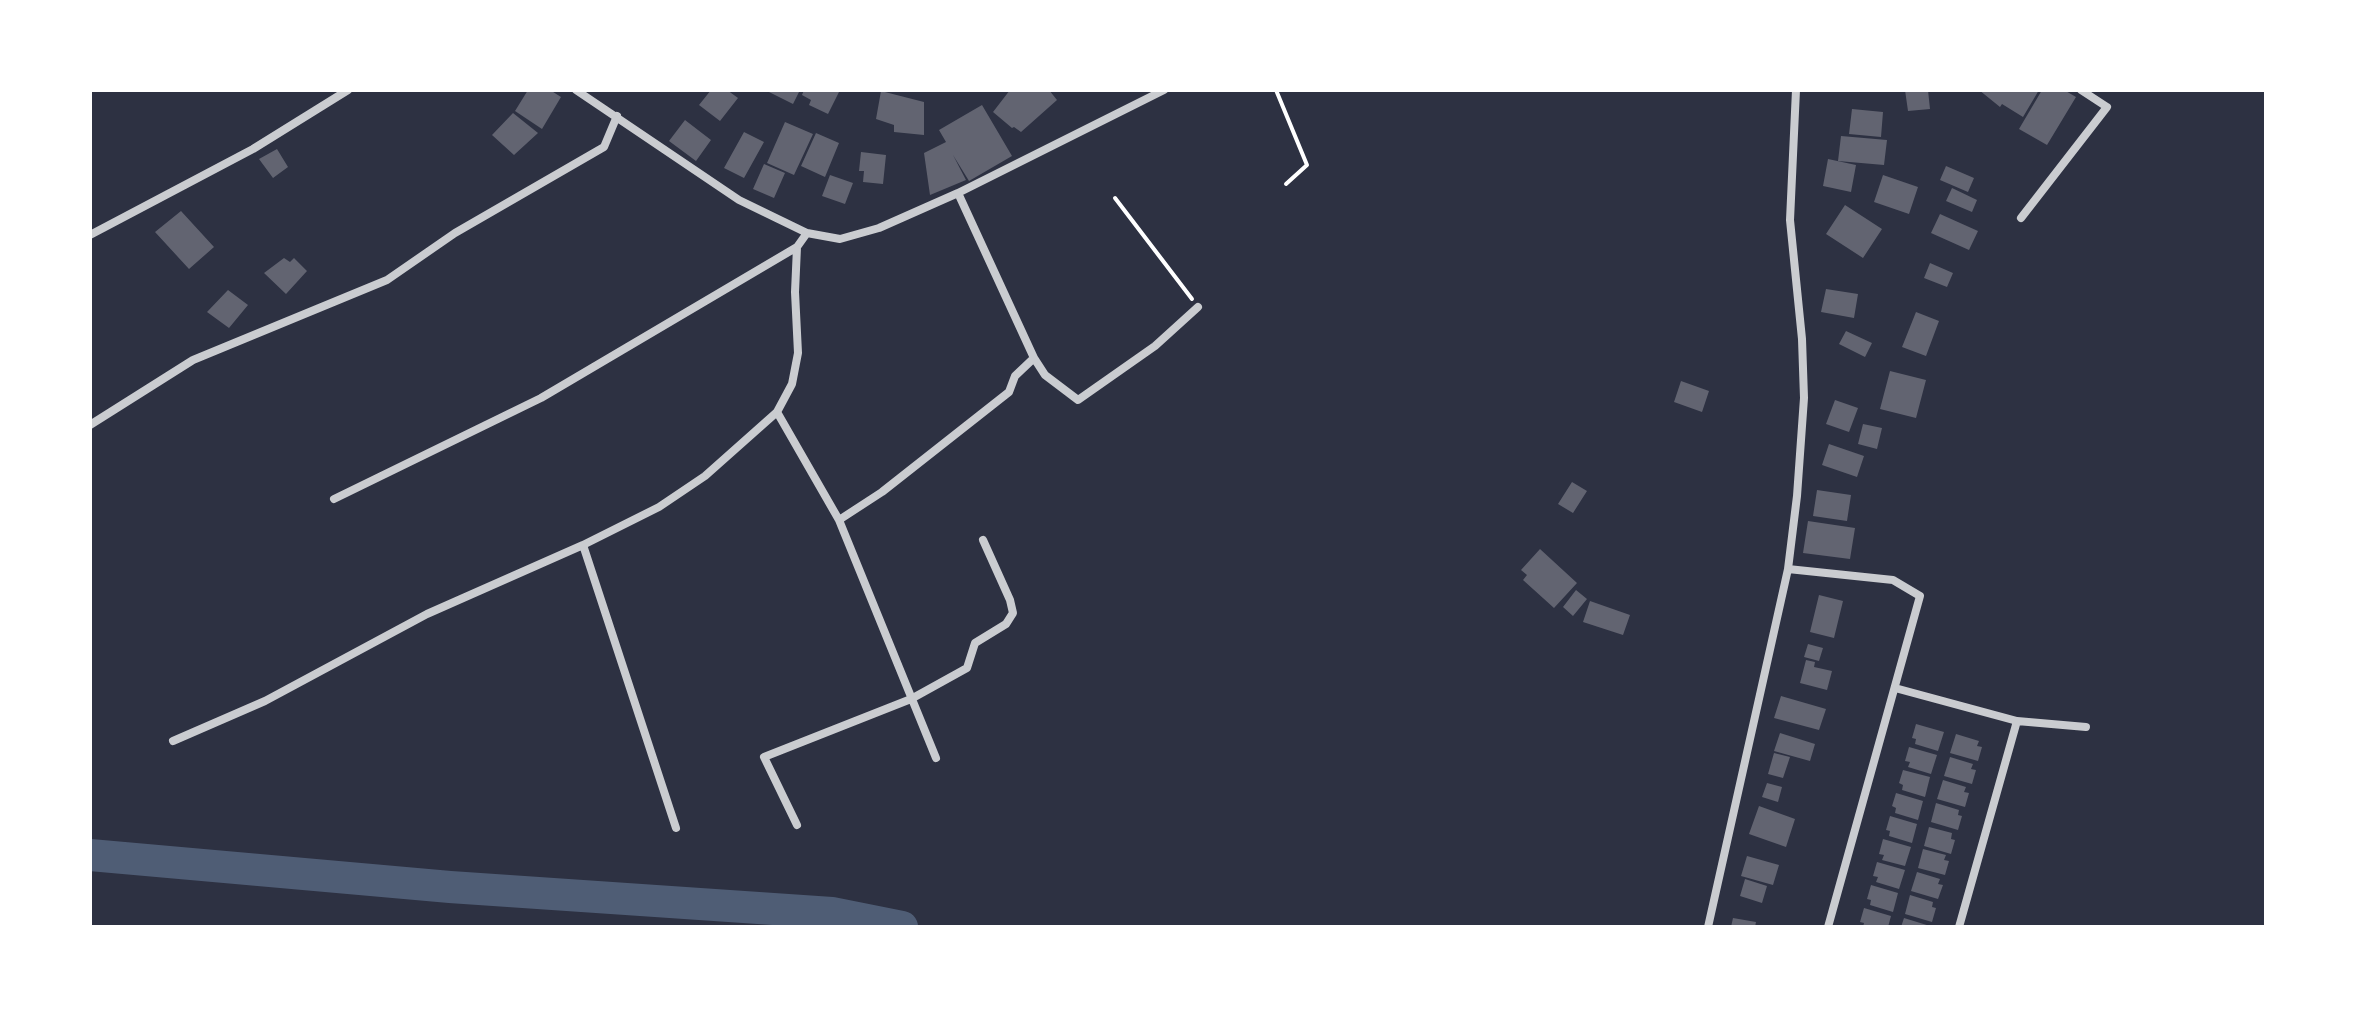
<!DOCTYPE html>
<style>
body{margin:0}
#map{position:relative;width:2356px;height:1017px;overflow:hidden;background:#2d3142;font-family:Rubik,sans-serif}
canvas{display:block}
.frame{position:absolute;inset:0;border:92px solid #fff;pointer-events:none}
</style>
<div id="map">
<canvas width="2356" height="1017"></canvas>
<div class="frame"></div>
</div>
<script>
const ctx = document.querySelector('canvas').getContext('2d');
ctx.lineJoin = 'round';
function toPath(rows) {
  const path = new Path2D();
  for (const r of rows) {
    path.moveTo(r[0], r[1]);
    for (let i = 2; i < r.length; i += 2) path.lineTo(r[i], r[i + 1]);
  }
  return path;
}
function trace(path, color, width, dash) {
  ctx.strokeStyle = color;
  ctx.lineWidth = width;
  ctx.lineCap = dash ? 'butt' : 'round';
  ctx.setLineDash(dash || []);
  ctx.stroke(path);
}
function fillPath(path, color) {
  ctx.fillStyle = color;
  ctx.fill(path, 'evenodd');
}
const river = toPath([
 [90,855,450,887,832,913,902,927]
]);
const building = toPath([
 [528,90,550,90,561,97,542,129,515,111],
 [711,90,727,90,738,98,720,121,699,105],
 [765,90,800,90,793,104],
 [804,90,840,90,828,114,809,105,811,100,802,95],
 [1010,90,1049,90,1057,100,1021,132,1014,127,1012,128,993,112],
 [1905,90,1928,90,1930,109,1908,111],
 [1979,90,2039,90,2023,117,2002,104,2000,107],
 [2042,90,2064,90,2076,97,2047,145,2019,129],
 [881,91,924,102,924,135,894,132,894,125,876,119],
 [982,105,1012,156,969,181,953,155,966,180,930,195,924,153,946,142,939,130],
 [1852,109,1883,112,1881,137,1849,134],
 [513,113,538,133,514,155,492,135],
 [685,120,711,140,696,161,669,141],
 [785,122,813,134,794,175,767,163],
 [744,132,764,142,744,178,724,168],
 [816,133,839,143,825,177,801,166],
 [1841,136,1887,140,1884,165,1838,161],
 [277,149,288,167,273,178,259,159],
 [861,152,886,155,883,184,863,182,864,171,859,171],
 [1828,159,1856,165,1851,192,1823,186],
 [764,164,785,173,774,198,753,189],
 [1946,166,1974,178,1968,192,1940,180],
 [830,175,853,183,845,204,822,196],
 [1883,175,1918,187,1909,214,1874,202],
 [1952,188,1977,200,1972,212,1946,201],
 [1845,205,1882,229,1863,258,1826,234],
 [181,211,214,247,189,269,155,232],
 [1940,214,1978,231,1969,250,1931,233],
 [284,258,290,262,294,258,307,271,286,294,264,273],
 [1930,263,1953,273,1947,287,1924,278],
 [1826,289,1858,294,1854,318,1821,312],
 [228,290,248,305,229,328,207,312],
 [1916,312,1939,321,1926,356,1902,347],
 [1846,331,1872,343,1865,357,1839,344],
 [1890,371,1926,380,1916,418,1880,409],
 [1681,381,1709,391,1702,412,1674,402],
 [1835,400,1858,408,1849,432,1826,424],
 [1863,424,1882,428,1877,449,1858,444],
 [1829,444,1864,456,1857,477,1822,465],
 [1572,482,1587,491,1573,513,1558,504],
 [1817,490,1851,495,1847,521,1813,516],
 [1808,521,1855,528,1850,559,1803,553],
 [1540,549,1577,583,1554,608,1523,580,1527,575,1521,570],
 [1576,590,1587,599,1573,616,1563,607],
 [1819,595,1843,601,1834,638,1810,632],
 [1590,601,1630,615,1623,635,1583,622],
 [1808,644,1823,648,1819,661,1804,657],
 [1806,660,1815,662,1814,667,1832,671,1827,690,1800,683],
 [1781,696,1826,709,1819,730,1774,718],
 [1916,724,1944,732,1938,751,1915,744,1916,739,1912,738],
 [1780,733,1815,744,1810,761,1774,751],
 [1956,734,1979,741,1977,746,1982,747,1978,761,1950,753],
 [1909,747,1937,755,1931,774,1908,767,1910,762,1905,761],
 [1774,753,1790,757,1783,778,1768,774],
 [1950,757,1973,764,1971,769,1976,770,1972,784,1944,776],
 [1903,770,1930,777,1925,797,1902,790,1903,785,1899,783],
 [1943,780,1966,787,1964,792,1969,793,1965,807,1937,799],
 [1767,783,1782,787,1778,802,1762,797],
 [1896,793,1923,801,1918,820,1895,813,1896,808,1892,806],
 [1936,803,1959,810,1958,815,1962,816,1958,830,1931,822],
 [1759,806,1795,819,1786,847,1749,834],
 [1890,816,1917,824,1912,843,1889,836,1890,831,1886,830],
 [1929,827,1952,833,1951,839,1955,840,1951,854,1924,846],
 [1883,839,1911,847,1905,866,1882,860,1884,855,1879,854],
 [1923,849,1946,855,1944,860,1949,861,1945,875,1918,868],
 [1747,856,1779,865,1773,885,1741,876],
 [1877,862,1905,870,1899,889,1876,882,1878,877,1873,876],
 [1917,872,1940,879,1938,884,1943,885,1938,899,1911,891],
 [1745,879,1767,886,1762,903,1740,896],
 [1871,885,1898,893,1893,912,1870,905,1871,900,1867,899],
 [1910,895,1933,902,1932,907,1936,908,1932,922,1905,914],
 [1864,908,1891,916,1888,927,1863,927,1864,923,1860,922],
 [1733,918,1756,922,1755,927,1731,927],
 [1904,918,1930,926,1930,927,1901,927]
]);
const path = toPath([
 [1276,90,1307,165,1286,184],
 [1115,198,1192,299]
]);
const minor = toPath([
 [576,90,739,200,807,233,840,239,879,228,958,193,1164,90],
 [2021,218,2107,107,2081,90],
 [90,235,253,149,348,90],
 [1034,358,1045,375,1078,400,1155,346,1198,307],
 [777,412,839,520,936,758],
 [90,425,193,360,387,280,455,233,604,147,617,116],
 [334,499,541,398,797,247],
 [839,520,882,492,1009,392,1015,376,1034,358,958,193],
 [583,545,676,828],
 [1788,569,1893,580,1920,596,1828,927],
 [1895,688,2017,721,2086,727],
 [173,741,265,701,427,614,583,545,659,507,705,476,777,412,792,384,798,353,795,292,797,247,807,233],
 [797,825,764,757,911,699,967,668,975,643,1006,624,1013,613,1010,600,983,540],
 [1708,927,1788,569,1797,496,1804,398,1802,339,1790,220,1796,90],
 [1959,927,2017,721]
]);
trace(river, '#4f5d75', 32);
fillPath(building, '#626471');
trace(path, '#fff', 4);
trace(minor, '#caccd0', 8);
</script>
